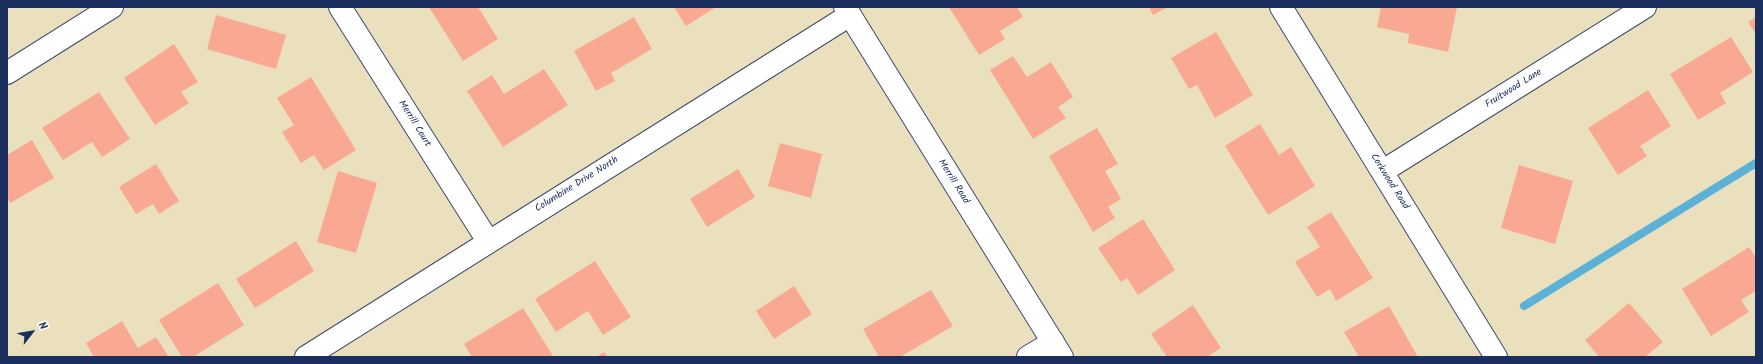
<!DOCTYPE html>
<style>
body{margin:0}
#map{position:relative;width:1763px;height:364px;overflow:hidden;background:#eae0bd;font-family:Kalam,sans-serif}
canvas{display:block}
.frame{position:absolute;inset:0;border:8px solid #1b2f5e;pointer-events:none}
.north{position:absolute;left:12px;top:312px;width:40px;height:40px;-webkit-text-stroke:3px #fff;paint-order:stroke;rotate:59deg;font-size:11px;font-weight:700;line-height:16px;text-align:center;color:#1b2f5e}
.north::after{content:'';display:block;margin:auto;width:14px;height:18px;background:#1b2f5e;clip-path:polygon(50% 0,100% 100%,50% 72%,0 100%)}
</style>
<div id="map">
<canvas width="1763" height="364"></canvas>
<div class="frame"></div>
<div class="north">N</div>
</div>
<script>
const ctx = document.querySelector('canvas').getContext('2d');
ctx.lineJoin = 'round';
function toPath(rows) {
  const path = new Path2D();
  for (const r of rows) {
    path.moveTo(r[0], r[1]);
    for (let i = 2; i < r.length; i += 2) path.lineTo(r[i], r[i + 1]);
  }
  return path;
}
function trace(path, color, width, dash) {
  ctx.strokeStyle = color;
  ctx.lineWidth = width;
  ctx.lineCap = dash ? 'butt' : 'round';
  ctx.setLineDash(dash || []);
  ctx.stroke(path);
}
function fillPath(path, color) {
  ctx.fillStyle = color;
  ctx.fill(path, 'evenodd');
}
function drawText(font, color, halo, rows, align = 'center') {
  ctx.font = font + ' Kalam,sans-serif';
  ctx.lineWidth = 3;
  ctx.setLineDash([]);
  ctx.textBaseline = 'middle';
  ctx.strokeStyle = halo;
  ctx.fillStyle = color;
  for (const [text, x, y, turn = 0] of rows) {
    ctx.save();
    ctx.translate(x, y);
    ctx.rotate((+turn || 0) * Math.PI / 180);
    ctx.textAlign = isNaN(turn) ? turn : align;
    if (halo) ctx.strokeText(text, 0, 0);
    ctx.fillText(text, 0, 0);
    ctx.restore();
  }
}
const stream = toPath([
 [1524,306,1756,163]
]);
const building = toPath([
 [429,7,478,7,498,39,463,61],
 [674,7,716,7,686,26],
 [949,7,1017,7,1023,17,1000,31,1005,39,979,55],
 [1149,7,1168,7,1153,15],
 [1381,7,1457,7,1448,52,1408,43,1409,34,1377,27],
 [216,15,286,35,276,69,207,49],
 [634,17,652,49,611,73,615,81,596,91,574,51],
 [1756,17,1756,34,1748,22],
 [1216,32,1253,95,1215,118,1197,85,1189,89,1171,58],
 [1731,37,1753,72,1720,93,1726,103,1698,120,1670,74],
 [174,44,198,82,181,92,189,103,155,125,124,78],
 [1013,56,1027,77,1051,62,1073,97,1058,107,1066,118,1033,139,990,70],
 [544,69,568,105,503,147,467,91,492,75,504,94],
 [311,77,356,150,324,170,314,155,301,163,282,132,294,125,277,98],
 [1648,90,1671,126,1640,146,1647,156,1618,175,1588,128],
 [99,92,130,139,102,157,92,142,63,160,42,128],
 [1260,124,1279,155,1291,147,1315,186,1268,215,1225,146],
 [1097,128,1118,164,1105,171,1121,199,1108,207,1115,218,1093,232,1049,156],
 [32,140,54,178,10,203,7,197,7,155],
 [780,143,822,154,811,198,768,186],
 [156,164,179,201,159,214,153,204,136,214,119,187],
 [1519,165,1573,181,1555,244,1501,228],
 [738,169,755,197,707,227,690,199],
 [338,171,377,183,356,253,317,242],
 [1331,212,1373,278,1336,301,1330,289,1317,297,1295,262,1320,247,1307,227],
 [1143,219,1175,270,1138,295,1127,278,1121,282,1098,248],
 [296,241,314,271,255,308,236,279],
 [1749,247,1756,258,1756,291,1741,300,1749,312,1711,336,1682,289],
 [595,261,631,317,603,335,588,311,556,332,535,299],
 [218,283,244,325,193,357,182,357,159,320],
 [794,286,812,314,774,339,756,311],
 [931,290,953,326,900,357,879,357,863,329],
 [1629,303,1663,342,1645,357,1599,357,1585,340],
 [1193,305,1221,348,1207,357,1167,357,1151,334],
 [1389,306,1418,357,1359,357,1344,332],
 [523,308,553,356,472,357,464,344],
 [122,321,138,348,156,337,169,357,94,357,86,343],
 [604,352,608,357,596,357]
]);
const street = toPath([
 [340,7,488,241],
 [1281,7,1496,357],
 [7,73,112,7],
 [1383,171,1645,7],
 [306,357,850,15],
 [1028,357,1053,342]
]);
const secondary = toPath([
 [845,7,1062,357]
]);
const streetNames = [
 ["Fruitwood Lane",1514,89,-32],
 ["Merrill Court",414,124,58],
 ["Merrill Road",953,182,58],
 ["Corkwood Road",1389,182,58],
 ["Columbine Drive North",577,185,-32]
];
trace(stream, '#5cb1d8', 8);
fillPath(building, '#f9a992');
trace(street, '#3a4a6c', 24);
trace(secondary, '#3a4a6c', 24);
trace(street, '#fff', 22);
trace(secondary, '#fff', 22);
drawText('10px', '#1b2f5e', '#fff', streetNames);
</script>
